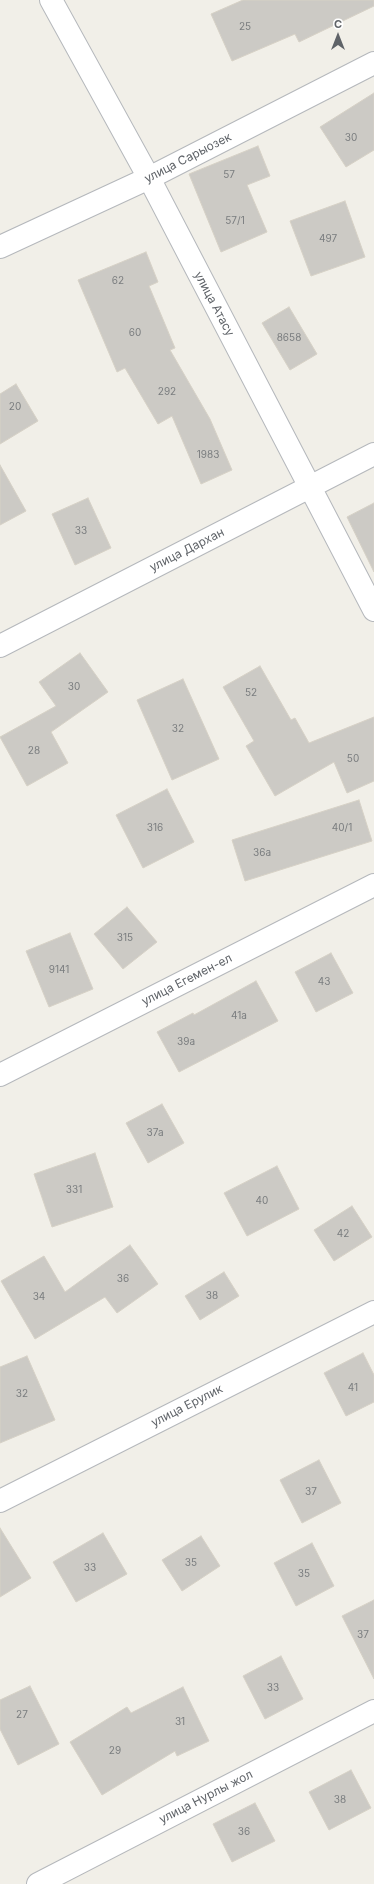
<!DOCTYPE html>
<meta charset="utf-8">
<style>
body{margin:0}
#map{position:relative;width:374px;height:1884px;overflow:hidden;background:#f1efe8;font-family:Inter,sans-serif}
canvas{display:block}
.north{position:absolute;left:318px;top:16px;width:40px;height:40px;-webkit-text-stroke:3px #fff;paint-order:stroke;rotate:0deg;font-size:11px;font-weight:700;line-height:16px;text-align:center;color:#5f6368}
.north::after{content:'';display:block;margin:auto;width:14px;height:18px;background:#5f6368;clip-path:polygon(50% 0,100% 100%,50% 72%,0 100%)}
</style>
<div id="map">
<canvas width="374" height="1884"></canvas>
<div class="north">С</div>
</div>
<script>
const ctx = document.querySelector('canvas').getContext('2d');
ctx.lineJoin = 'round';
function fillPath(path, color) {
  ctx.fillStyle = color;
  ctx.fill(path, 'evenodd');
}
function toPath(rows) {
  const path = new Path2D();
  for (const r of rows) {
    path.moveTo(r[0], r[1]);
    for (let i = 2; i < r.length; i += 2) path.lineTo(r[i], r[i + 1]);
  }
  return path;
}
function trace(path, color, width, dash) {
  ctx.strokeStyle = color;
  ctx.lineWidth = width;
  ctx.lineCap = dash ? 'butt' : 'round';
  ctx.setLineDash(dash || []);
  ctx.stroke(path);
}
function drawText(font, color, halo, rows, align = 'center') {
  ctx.font = font + ' Inter,sans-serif';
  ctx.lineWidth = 3.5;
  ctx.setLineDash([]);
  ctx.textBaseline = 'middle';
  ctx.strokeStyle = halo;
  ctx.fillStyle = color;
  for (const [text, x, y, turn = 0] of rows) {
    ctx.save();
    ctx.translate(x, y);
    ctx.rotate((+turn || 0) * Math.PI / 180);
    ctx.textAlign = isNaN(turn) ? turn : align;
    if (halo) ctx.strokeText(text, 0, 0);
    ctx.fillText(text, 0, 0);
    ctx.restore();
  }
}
const building = toPath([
 [243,0,374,0,374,6,299,42,295,34,232,61,211,14,243,0],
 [374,93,374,150,346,167,320,127,374,93],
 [258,146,270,176,247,185,267,232,221,252,189,174,258,146],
 [345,201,365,257,311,276,290,221,345,201],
 [146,252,158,282,149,286,175,348,170,350,210,419,232,470,201,484,172,416,158,424,125,368,117,372,78,280,146,252],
 [289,307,317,354,290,370,262,323,289,307],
 [16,384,38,421,0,444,0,394,16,384],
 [0,465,26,511,0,525,0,465],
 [88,498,111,548,75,565,52,514,88,498],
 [374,503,374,572,347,517,374,503],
 [80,653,108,692,51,732,68,763,27,786,0,737,56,706,39,682,80,653],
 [260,666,291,720,295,718,309,743,374,717,374,781,347,793,334,762,275,796,246,746,254,741,223,687,260,666],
 [183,679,219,759,172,780,137,700,183,679],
 [167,789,194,842,143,868,116,815,167,789],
 [359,800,372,841,245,881,232,840,359,800],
 [127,907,157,942,123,969,94,934,127,907],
 [70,933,93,989,49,1007,26,951,70,933],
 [331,953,353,993,316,1012,295,972,331,953],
 [256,981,278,1021,179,1072,157,1032,193,1013,194,1015,256,981],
 [162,1104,184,1143,148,1163,126,1123,162,1104],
 [95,1153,113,1207,52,1227,34,1174,95,1153],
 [277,1166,299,1209,247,1236,224,1193,277,1166],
 [352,1206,372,1237,334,1261,314,1230,352,1206],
 [130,1245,158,1284,117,1313,105,1297,35,1339,1,1281,44,1256,65,1292,130,1245],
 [224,1272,239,1296,200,1320,185,1296,224,1272],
 [363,1353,374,1375,374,1402,346,1416,324,1373,363,1353],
 [27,1356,55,1420,0,1443,0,1367,27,1356],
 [319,1460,341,1503,302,1523,280,1480,319,1460],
 [0,1528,31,1578,0,1597,0,1528],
 [103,1533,127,1574,76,1602,53,1562,103,1533],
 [201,1536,220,1566,182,1591,162,1560,201,1536],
 [312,1543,334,1586,296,1606,274,1563,312,1543],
 [374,1600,374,1679,342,1616,374,1600],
 [281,1656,303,1699,265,1719,243,1676,281,1656],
 [30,1686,59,1744,18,1765,0,1729,0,1700,30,1686],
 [183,1687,209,1741,177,1756,175,1751,102,1795,70,1742,127,1707,131,1713,183,1687],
 [351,1770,371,1808,329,1830,309,1792,351,1770],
 [255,1803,275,1841,232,1862,213,1824,255,1803]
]);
const minor = toPath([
 [51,0,149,178,374,610],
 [0,247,149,178,374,63],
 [0,646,374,454],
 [0,1075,374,885],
 [0,1501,374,1312],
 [38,1884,374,1711]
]);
const numberNames = [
 ["25",245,27],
 ["30",351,138],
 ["57",229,175],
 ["57/1",235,221],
 ["497",328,239],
 ["62",118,281],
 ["60",135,333],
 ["8658",289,338],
 ["292",167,392],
 ["20",15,407],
 ["1983",208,455],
 ["33",81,531],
 ["30",74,687],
 ["52",251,693],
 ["32",178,729],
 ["28",34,751],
 ["50",353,759],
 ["316",155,828],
 ["40/1",342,828],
 ["36а",262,853],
 ["315",125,938],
 ["9141",59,970],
 ["43",324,982],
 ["41а",239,1016],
 ["39а",186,1042],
 ["37а",155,1133],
 ["331",74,1190],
 ["40",262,1201],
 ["42",343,1234],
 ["36",123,1279],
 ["38",212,1296],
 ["34",39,1297],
 ["41",353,1388],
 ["32",22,1394],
 ["37",311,1492],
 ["35",191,1563],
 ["33",90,1568],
 ["35",304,1574],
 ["37",363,1635],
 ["33",273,1688],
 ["27",22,1715],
 ["31",180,1722],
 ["29",115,1751],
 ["38",340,1800],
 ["36",244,1832]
];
const streetNames = [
 ["улица Сарыозек",188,158,-27],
 ["улица Атасу",214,304,62],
 ["улица Дархан",187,550,-27],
 ["улица Егемен-ел",187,980,-27],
 ["улица Ерулик",187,1406,-27],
 ["улица Нурлы жол",206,1797,-27]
];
fillPath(building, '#cccac5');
trace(building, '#d6d1c6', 1);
trace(minor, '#b5b8bc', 24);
trace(minor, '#fff', 22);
drawText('10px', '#7a7d7f', null, numberNames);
drawText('12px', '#5f6368', '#fff', streetNames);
</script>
